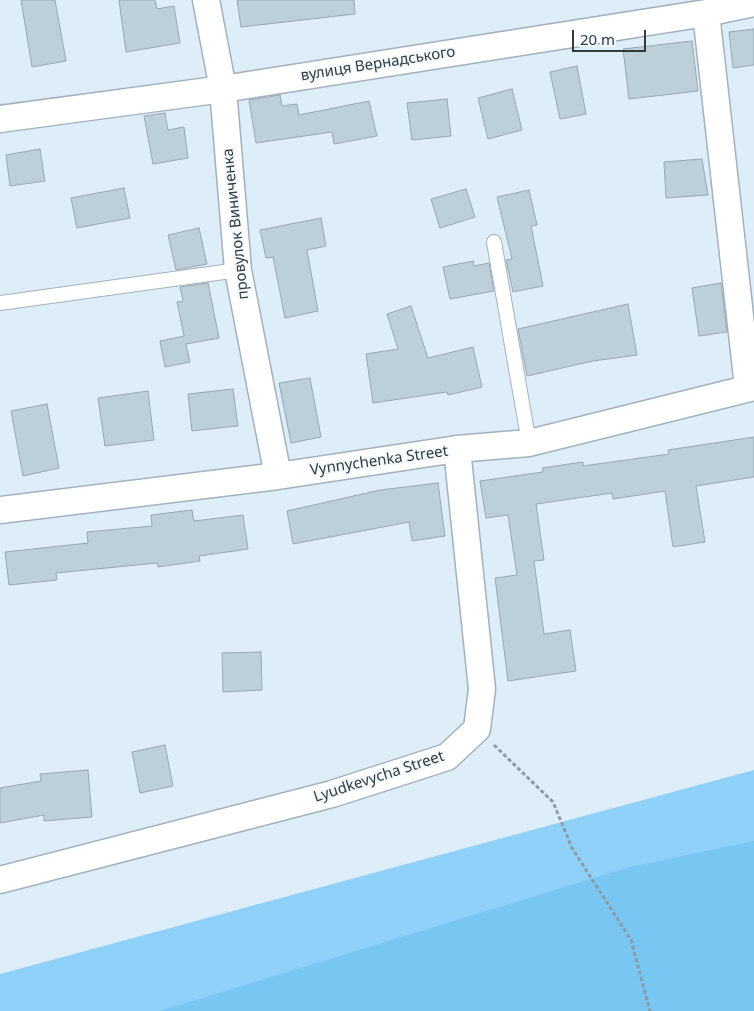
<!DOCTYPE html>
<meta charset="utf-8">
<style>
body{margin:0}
#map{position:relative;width:754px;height:1011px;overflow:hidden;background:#ddeef9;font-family:"Noto Sans",sans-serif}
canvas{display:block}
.scale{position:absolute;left:572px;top:30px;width:74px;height:22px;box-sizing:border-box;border:2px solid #333a3f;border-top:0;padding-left:6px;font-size:15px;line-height:18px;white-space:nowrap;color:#333a3f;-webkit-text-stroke:4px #f3fafe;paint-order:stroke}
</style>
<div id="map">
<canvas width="754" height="1011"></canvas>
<div class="scale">20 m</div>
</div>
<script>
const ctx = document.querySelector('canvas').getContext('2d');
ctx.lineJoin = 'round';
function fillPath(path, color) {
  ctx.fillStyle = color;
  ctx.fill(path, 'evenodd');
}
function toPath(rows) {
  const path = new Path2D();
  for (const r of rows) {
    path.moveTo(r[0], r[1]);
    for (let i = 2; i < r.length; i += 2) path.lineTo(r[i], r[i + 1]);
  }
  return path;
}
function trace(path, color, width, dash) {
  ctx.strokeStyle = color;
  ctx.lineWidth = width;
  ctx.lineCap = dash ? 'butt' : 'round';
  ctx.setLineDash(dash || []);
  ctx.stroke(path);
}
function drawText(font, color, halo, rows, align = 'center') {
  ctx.font = font + ' "Noto Sans",sans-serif';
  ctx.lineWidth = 4;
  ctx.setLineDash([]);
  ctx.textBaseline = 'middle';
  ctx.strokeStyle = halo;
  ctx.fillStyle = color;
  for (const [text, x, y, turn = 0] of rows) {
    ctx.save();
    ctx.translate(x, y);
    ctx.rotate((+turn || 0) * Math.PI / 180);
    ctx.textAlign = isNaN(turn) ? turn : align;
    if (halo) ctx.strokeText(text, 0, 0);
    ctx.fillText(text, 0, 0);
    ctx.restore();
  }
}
const green = toPath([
 [754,770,754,1011,0,1011,0,974]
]);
const forest = toPath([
 [754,841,754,1011,160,1011,630,867]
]);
const building = toPath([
 [21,0,55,0,66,61,32,67,21,0],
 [119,0,155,0,157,9,174,6,180,43,126,52,119,0],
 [237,0,354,0,355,14,241,27,237,0],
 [754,29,754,65,733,68,729,32,754,29],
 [692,41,698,91,629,99,623,49,692,41],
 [577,66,586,114,560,119,550,72,577,66],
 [512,89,522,130,488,139,478,98,512,89],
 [280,95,282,106,297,104,299,115,369,101,377,136,334,144,332,132,256,143,249,100,280,95],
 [447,99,451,136,412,140,407,103,447,99],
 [165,113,168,130,184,127,188,158,153,164,144,116,165,113],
 [40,149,45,181,10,186,6,155,40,149],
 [702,159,708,195,666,198,664,162,702,159],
 [124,188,130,218,77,228,71,198,124,188],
 [466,189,475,217,440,228,431,199,466,189],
 [529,190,537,225,531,226,543,286,513,292,506,260,512,259,497,197,529,190],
 [321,218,326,246,307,250,318,311,285,318,273,257,266,258,260,230,321,218],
 [199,228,207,264,176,270,168,235,199,228],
 [473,261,474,266,489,263,494,291,450,299,443,267,473,261],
 [208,283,219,338,186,344,190,362,165,367,160,341,184,336,177,302,183,301,180,287,208,283],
 [721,283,727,332,699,336,692,288,721,283],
 [628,304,637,355,593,361,527,376,518,329,628,304],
 [411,306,428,358,473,347,482,387,448,395,447,392,373,403,366,354,398,349,387,314,411,306],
 [310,378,321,437,291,443,279,383,310,378],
 [233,389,238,426,192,431,188,394,233,389],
 [148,391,154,440,105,446,98,398,148,391],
 [47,404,59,468,23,476,11,411,47,404],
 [754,437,754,477,696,486,705,542,673,547,665,491,613,499,612,493,536,504,544,560,534,561,544,634,570,630,576,671,508,681,495,578,517,575,508,515,486,518,480,481,543,472,542,468,583,462,583,466,669,454,668,450,754,437],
 [438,483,445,536,412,541,409,522,293,544,287,511,380,490,438,483],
 [192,510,194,521,243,515,248,549,199,556,200,561,158,567,157,563,56,573,57,580,9,585,5,552,88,543,87,532,152,526,151,515,192,510],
 [261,652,262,690,223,692,222,653,261,652],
 [165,745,173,786,140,793,132,752,165,745],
 [88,770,92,817,44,821,44,815,0,823,0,788,41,781,40,774,88,770]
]);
const path = toPath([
 [494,745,553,802,572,848,631,940,650,1011]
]);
const lane = toPath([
 [494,242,529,443],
 [0,303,238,270]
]);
const street = toPath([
 [206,0,223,89,238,270,278,476],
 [706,13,748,387],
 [0,119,223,89,706,13,754,3],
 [0,510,278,476,457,449,529,443,754,387],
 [0,880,332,794,447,757,477,729,482,689,457,449]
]);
const streetNames = [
 ["вулиця Вернадського",378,64,-9],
 ["провулок Виниченка",236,224,-96],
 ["Vynnychenka Street",379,461,-8],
 ["Lyudkevycha Street",379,777,-18]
];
fillPath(green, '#8fd1f8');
fillPath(forest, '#78c6f2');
fillPath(building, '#bdcfd9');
trace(building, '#97a7b2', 1);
trace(lane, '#a2b2bd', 16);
trace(street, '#a2b2bd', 29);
trace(path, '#8f9ba3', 3, [4, 2.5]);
trace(lane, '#fff', 14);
trace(street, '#fff', 26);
drawText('15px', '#333a3f', '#f3fafe', streetNames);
</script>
